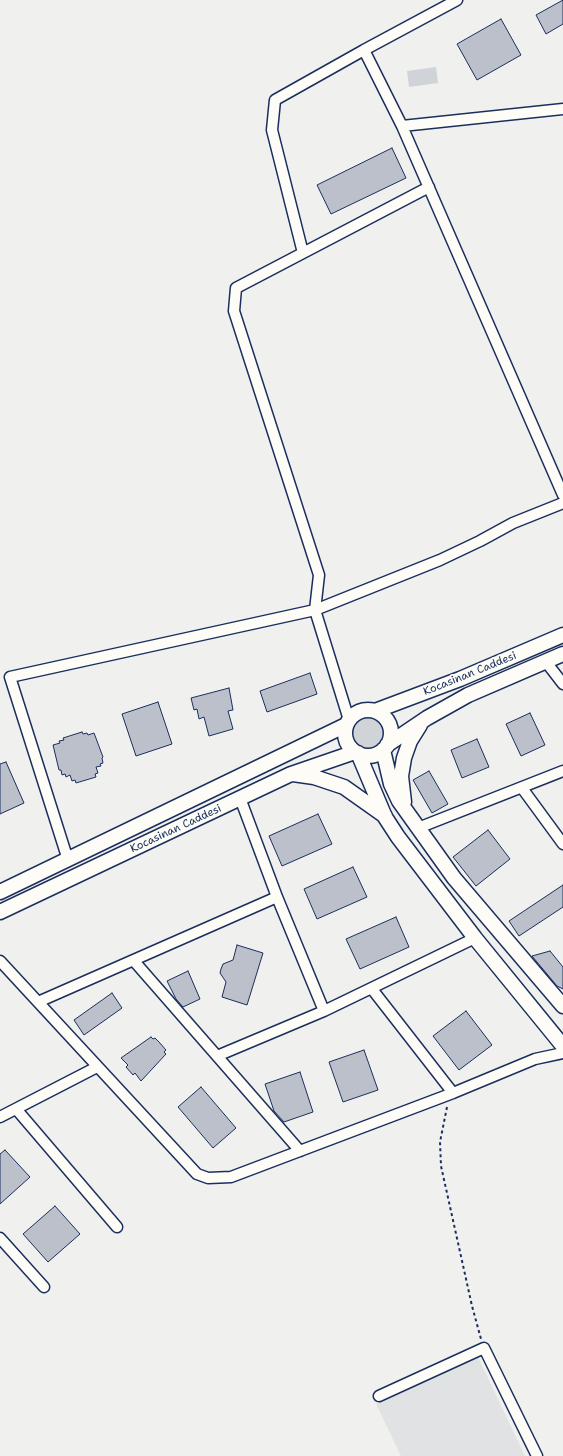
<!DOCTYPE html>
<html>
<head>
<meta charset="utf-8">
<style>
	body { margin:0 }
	canvas { display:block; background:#f0f0ee }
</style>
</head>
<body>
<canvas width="563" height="1456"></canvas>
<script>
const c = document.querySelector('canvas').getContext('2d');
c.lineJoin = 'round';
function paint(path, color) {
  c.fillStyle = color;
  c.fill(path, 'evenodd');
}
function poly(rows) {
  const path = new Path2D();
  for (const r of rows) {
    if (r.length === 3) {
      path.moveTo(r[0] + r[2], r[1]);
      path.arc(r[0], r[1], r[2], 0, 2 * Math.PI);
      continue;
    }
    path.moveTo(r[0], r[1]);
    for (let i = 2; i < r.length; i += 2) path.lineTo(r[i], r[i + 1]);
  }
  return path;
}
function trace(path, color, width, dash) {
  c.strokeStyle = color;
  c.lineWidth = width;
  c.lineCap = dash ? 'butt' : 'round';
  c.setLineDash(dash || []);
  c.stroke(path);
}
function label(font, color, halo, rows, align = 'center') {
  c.font = font + ' "Shantell Sans",sans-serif';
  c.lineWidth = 3.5;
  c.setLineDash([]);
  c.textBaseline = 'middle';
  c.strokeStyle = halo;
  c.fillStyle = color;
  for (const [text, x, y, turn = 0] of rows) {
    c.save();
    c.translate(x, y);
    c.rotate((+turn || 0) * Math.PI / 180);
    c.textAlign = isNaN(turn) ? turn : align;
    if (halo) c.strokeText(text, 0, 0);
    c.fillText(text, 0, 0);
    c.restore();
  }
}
paint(poly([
	[478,1357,525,1456,401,1456,376,1404]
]), '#e0e2e3');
paint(poly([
	[436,67,438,83,409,87,407,71],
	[368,733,17]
]), '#d0d3d8');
const building = poly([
	[563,0,563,24,546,34,536,15,563,0],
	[501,19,521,55,477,80,457,44,501,19],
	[392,148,406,178,331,214,317,185,392,148],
	[310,673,317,694,267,712,260,691,310,673],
	[229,688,233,710,228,711,233,729,209,736,204,717,199,719,197,709,194,710,191,698,229,688],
	[158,702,172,744,136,756,122,714,158,702],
	[530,713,545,745,521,756,506,724,530,713],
	[82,732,83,734,87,733,88,735,94,733,103,757,102,758,103,763,100,764,101,766,96,767,98,773,95,774,96,777,76,783,75,780,72,781,70,775,66,777,65,774,62,775,61,770,59,770,53,745,60,743,59,741,64,740,63,738,82,732],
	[477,739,489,767,462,778,451,750,477,739],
	[6,762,24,803,0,814,0,764,6,762],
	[429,771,448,804,432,813,413,780,429,771],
	[318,814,332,844,282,866,269,836,318,814],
	[488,830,510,859,476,886,453,857,488,830],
	[353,867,367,897,317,919,304,889,353,867],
	[563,885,563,907,519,936,509,921,563,885],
	[396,917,409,947,360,969,346,939,396,917],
	[237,945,263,953,247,1005,222,997,226,982,220,973,221,969,223,964,233,960,237,945],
	[550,951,563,967,563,989,557,986,532,956,550,951],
	[188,971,200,999,183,1007,176,999,167,981,188,971],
	[112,993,122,1008,84,1035,74,1020,112,993],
	[466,1011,492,1045,459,1070,433,1036,466,1011],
	[151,1037,153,1039,155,1038,159,1042,166,1050,164,1052,166,1054,141,1081,135,1073,133,1075,126,1067,128,1065,121,1058,151,1037],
	[364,1050,378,1090,343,1102,329,1062,364,1050],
	[300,1072,313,1112,284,1122,274,1111,265,1084,300,1072],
	[201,1087,236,1128,213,1148,178,1107,201,1087],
	[5,1150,30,1177,0,1204,0,1154,5,1150],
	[55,1206,80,1234,48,1262,23,1234,55,1206]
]);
paint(building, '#bbc0ca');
trace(building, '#1b2f5e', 1);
const minor = poly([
	[457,0,364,50,402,126,563,495],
	[402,126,563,109],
	[303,253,272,130,275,100,364,50],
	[546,662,563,684],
	[349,720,315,610,319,575,234,311,236,288,429,187],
	[522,788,563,844],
	[240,798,277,897,324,1011,475,938],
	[418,828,563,771],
	[68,860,10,677,315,610,440,560,480,541,513,523,563,503],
	[0,961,197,1174,208,1178,231,1177,453,1093,535,1059,563,1053],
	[134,961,300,1151],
	[372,989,453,1093],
	[38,1002,277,897],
	[217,1056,324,1011],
	[17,1110,117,1227],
	[0,1117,97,1067],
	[0,1238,44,1287],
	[379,1396,484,1348,537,1456]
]);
const secondary = poly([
	[368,733,23],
	[375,711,460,679,563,635],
	[387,745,427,718,468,695,563,654],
	[383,750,391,784,399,801,454,878,563,1006],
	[358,753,385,817,398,837,475,938,563,1046],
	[293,774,314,777,344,787,385,816],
	[404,802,401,776,404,758,410,741,420,725],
	[0,892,346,725],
	[0,912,291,774,355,752]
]);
trace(minor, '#1b2f5e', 13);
trace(secondary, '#1b2f5e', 17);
trace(poly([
	[447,1107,440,1142,441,1166,472,1306,481,1339]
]), '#1b2f5e', 2, [3, 3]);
trace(minor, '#fdfcf7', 10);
trace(secondary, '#fdfcf7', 14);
label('11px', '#1b2f5e', '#fdfcf7', [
	["Kocasinan Caddesi",470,674,-22],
	["Kocasinan Caddesi",176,829,-25]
]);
</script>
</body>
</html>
